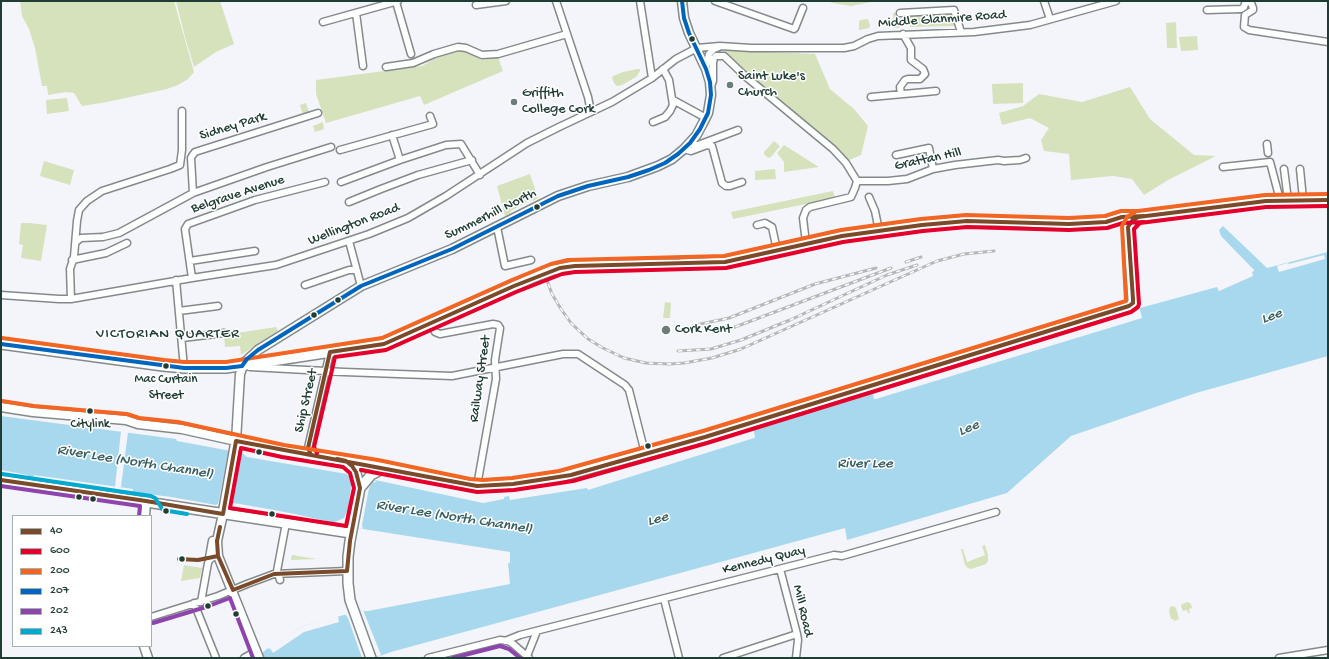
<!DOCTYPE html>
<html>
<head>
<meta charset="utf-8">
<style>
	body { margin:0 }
	#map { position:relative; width:1329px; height:659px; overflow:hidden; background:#f4f5fa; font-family:"Gochi Hand",sans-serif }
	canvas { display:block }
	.frame { position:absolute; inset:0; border:2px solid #1f3d34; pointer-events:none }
	.legend { position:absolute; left:12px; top:515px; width:140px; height:132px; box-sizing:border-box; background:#fff; border:1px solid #a5b1ae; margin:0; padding:5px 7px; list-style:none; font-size:12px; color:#1f3d34 }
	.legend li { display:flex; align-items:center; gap:8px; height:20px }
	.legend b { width:20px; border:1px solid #a5b1ae }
</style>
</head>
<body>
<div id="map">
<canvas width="1329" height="659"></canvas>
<div class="frame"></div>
<ul class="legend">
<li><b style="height:5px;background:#7a4b2a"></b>40</li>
<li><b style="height:5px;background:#e4002b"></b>600</li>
<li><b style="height:5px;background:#f26522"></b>200</li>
<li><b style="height:5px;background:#0065bd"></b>207</li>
<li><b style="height:5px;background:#8e44ad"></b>202</li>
<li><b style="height:5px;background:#00a9ce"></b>243</li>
</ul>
</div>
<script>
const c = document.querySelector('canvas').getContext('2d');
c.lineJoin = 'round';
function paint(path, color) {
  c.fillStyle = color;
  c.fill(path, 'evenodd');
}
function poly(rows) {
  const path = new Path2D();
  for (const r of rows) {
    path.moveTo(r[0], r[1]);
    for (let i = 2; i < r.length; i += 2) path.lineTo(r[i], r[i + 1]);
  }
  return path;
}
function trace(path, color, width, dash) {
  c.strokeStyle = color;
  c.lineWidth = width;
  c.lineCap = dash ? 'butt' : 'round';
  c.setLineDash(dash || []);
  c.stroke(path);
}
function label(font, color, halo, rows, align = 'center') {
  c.font = font + ' "Gochi Hand",sans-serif';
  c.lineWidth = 3;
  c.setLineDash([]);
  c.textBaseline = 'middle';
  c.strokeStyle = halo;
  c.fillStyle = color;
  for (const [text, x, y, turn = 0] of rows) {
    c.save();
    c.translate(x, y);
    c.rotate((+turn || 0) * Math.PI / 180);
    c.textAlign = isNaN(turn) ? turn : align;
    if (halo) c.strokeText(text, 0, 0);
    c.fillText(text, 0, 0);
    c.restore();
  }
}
paint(poly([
	[20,1,174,1,194,72,188,79,178,85,167,89,107,102,82,106,74,93,66,92,48,95,47,86,42,86,35,48,29,29,22,16],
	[176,1,220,1,234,44,216,52,194,67,185,37],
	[829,1,871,1,871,2,851,6,832,3],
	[893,13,897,13,899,28,894,28],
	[954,13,957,26,910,27,909,16,924,15,924,19,932,19,931,14],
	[868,19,870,26,869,28,859,30,859,21,861,20],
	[1176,22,1177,48,1167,48,1166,23],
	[1197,36,1198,50,1181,51,1179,37],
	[458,49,467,52,482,60,498,57,503,71,424,105,420,96,326,123,316,94,316,80,422,66,441,55],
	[725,50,815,54,830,89,854,109,868,126,861,155,847,161,724,54],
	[637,69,640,69,640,71,636,77,622,85,617,86,614,83,612,78,613,76,623,72],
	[1023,83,1023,103,993,104,992,84],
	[1130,87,1150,119,1194,155,1216,156,1168,180,1144,195,1132,179,1113,176,1071,180,1069,154,1044,151,1041,140,1049,128,1030,118,1002,125,999,113,1023,106,1039,94,1082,102],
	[67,98,69,111,47,114,46,100],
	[306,103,309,112,303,115,300,105],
	[323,122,324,129,315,132,313,126],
	[774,141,780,146,770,158,769,157,768,158,764,154,764,152],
	[784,145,819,167,784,172,784,162,777,153],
	[44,161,74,170,70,185,40,176],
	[775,169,776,179,755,180,755,171],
	[530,174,538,198,533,201,531,194,532,200,528,202,524,193,527,202,511,211,510,208,511,213,505,216,497,186],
	[833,191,835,198,733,219,731,212],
	[21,223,29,223,47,225,41,261,21,258,23,245,19,244],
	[665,302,671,303,670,318,663,318],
	[276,327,278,331,241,355,240,346,225,347,224,335],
	[985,545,988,555,988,561,986,564,971,569,968,568,965,565,961,549,963,549,967,562,985,555,982,546],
	[292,555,317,559,291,560],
	[184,565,202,568,200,578,181,581],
	[1188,602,1191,604,1192,608,1189,609,1190,613,1188,613,1187,610,1183,611,1181,606,1182,604],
	[1173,606,1176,608,1179,619,1174,621,1173,619,1171,619,1169,611,1170,607]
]), '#d6e2bc');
paint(poly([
	[1223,226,1267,268,1328,252,1328,356,1196,393,1071,436,1007,493,847,540,845,528,391,652,374,658,256,658,268,648,269,649,302,626,363,610,364,611,368,611,510,584,508,563,510,563,510,552,363,529,290,513,240,504,219,501,218,504,216,505,171,497,133,492,133,489,34,475,33,477,28,476,28,475,1,470,1,416,176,439,177,441,242,453,247,457,347,474,483,503,504,499,504,497,509,496,510,500,587,488,588,490,754,438,755,437,753,427,872,389,874,399,876,399,1142,318,1140,310,1140,308,1217,287,1219,291,1253,276,1252,272,1254,271,1254,270,1221,236,1219,230]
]), '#a8d8ed');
paint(poly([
	[1324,255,1325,259,1279,272,1277,266,1288,263,1289,264],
	[121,431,128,432,121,487,115,487],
	[229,449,242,451,232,505,221,503,220,505,218,504],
	[347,474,377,481,372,483,369,488,362,525,363,529,335,522,344,518,348,509,352,481,351,478],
	[363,610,381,655,374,658,362,658,348,618,346,615,344,614],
	[338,616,339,622,304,632,273,653,270,648,302,626]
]), '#f4f5fa');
const minor = poly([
	[556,1,588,97,591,112],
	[640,1,652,78],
	[715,1,794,29,795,28,803,8],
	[1044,1,1050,19],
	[1245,1,1251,3,1253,8,1253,10,1245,15,1244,27,1249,30,1328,42],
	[396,2,411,54],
	[476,5,506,1],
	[1207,10,1241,9,1244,7,1246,1],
	[356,13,363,66],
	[900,13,954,10,961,32],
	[323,22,398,1],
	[386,67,413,63,434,54,458,47,466,48,482,55,498,54,567,34],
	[706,68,709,54,714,49,719,47],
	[711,86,713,81,713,63,714,58,716,56,724,56,745,76,833,149,846,163,857,181],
	[901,94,900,87,905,80,908,79,920,79,925,74,923,69,911,60,911,48,903,34],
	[871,97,936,91],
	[673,100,706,118],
	[653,122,665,117,670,111,673,105,669,80,663,69],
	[392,135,400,160],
	[690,143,694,145,698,145,738,130],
	[1267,144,1268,153],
	[684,149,691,151,707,145,712,146,722,183,726,186,730,186,742,182],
	[340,150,433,124,430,116],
	[896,155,929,148,933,169],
	[1223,167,1270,162,1280,200],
	[1284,169,1288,200],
	[1300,169,1303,199],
	[857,181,888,181,907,179,933,169,955,165,998,160,1004,161,1020,160,1026,158],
	[341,182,400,160,446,145,461,144,480,175],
	[193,193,191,158,192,156,195,152,318,113],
	[869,197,875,211,879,231],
	[349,202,381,189,418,175,472,160],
	[757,225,765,223,772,227,777,250],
	[497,227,505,266,531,260],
	[349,241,361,286],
	[76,242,81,238,103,237,119,233,193,193,267,167,331,147],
	[806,243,803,218,806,210,810,207,851,197,855,188,857,181],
	[72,260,106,253,127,243],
	[190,261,255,251],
	[192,278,185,229,188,224,255,200,325,182],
	[176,280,184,368],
	[305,285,349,270,356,270],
	[1,295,59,299,71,299,192,278,276,265,369,234,408,218,446,196,527,143,559,127,612,102,652,78,676,59,697,48,720,46,751,48,844,48,854,46,868,39,878,36,974,32,1030,25,1116,1],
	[71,299,70,269,74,257,77,221,79,210,87,201,102,191,170,169,180,165,182,150,182,111],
	[179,311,218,306],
	[431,324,435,332,440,334,493,324,498,325,500,328,495,360,496,379,477,486],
	[182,338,224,333],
	[250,367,344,372,452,376,563,354,578,354,625,385,629,390,645,453],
	[311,455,308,448,330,352],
	[780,569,797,634,798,640,796,658],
	[280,580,277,571,286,523],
	[664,599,679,658],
	[201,602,208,563,210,558,214,557],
	[194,603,216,658],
	[151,617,218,596,247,584,274,574,347,571],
	[505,641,520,635,834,555,842,556,996,512],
	[527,656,537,631],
	[244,658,256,651],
	[428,658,500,640,508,641,513,644,529,658],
	[723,658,797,634],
	[1279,658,1328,650]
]);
const major = poly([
	[1,407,33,412,126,420,138,424,182,429,236,441,240,374,244,363,258,350,361,286,452,249,558,196,588,186,628,177,658,166,672,159,684,149,696,136,703,123,708,113,711,95,710,82,706,69,689,33,684,18,682,1],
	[223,514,217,541,218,556,259,658],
	[145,516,146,501],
	[210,558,213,541],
	[144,646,148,658]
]);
const highway = poly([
	[553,270,575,266,680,264,725,262,842,236,922,225,967,221,999,221,1069,224,1087,223,1106,222,1122,217,1138,217,1266,201,1328,200],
	[1,344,163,366,184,368,226,368,384,344,537,276],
	[346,461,355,470,360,488],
	[1,480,351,533],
	[223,514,236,441,283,451,377,466,469,485,483,486,513,484,560,477,705,437,1129,306,1133,303,1133,299,1128,227,1132,221,1138,217],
	[371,658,350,600,348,583,348,557,350,541,360,488,371,475,384,468]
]);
trace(minor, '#848a8b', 9);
trace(major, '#848a8b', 11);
trace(highway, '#848a8b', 12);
trace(minor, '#fdfefe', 6);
trace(major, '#fdfefe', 8);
trace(highway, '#fdfefe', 9);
const rail = poly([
	[906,262,921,257],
	[542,267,552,294,561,309,571,323,588,339,603,348,624,358,646,363,670,364,684,363,712,358,741,349,937,261,964,254,994,251],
	[696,325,729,318,815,284,876,268],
	[727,330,891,268],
	[678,351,711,349,741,340,790,320,887,275,917,265]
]);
trace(rail, '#b4b8b8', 3);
trace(rail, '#fff', 1.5, [4.5]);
const highwayBridge = poly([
	[537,276,553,270]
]);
trace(highwayBridge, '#848a8b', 12, []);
trace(highwayBridge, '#fdfefe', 9);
trace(poly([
	[311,455,308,448,330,352,384,344,514,286,560,268,575,266,725,262,842,236,922,225,967,221,1069,224,1106,222,1122,217,1144,216],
	[1,480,146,501,223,514,236,441,477,486,513,484,571,475,705,437,1129,306,1133,303,1133,299,1128,227,1132,221,1138,217,1266,201,1328,200],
	[220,527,217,541,218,556,233,590,274,574,347,571,350,541,360,488,356,472,352,466,346,461,337,459],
	[179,559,198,560,218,556]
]), '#7a4b2a', 4);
trace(poly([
	[241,448,282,457,343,467,350,473,354,488,346,526,230,508,241,448],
	[317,453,314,447,335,357,386,350,516,292,562,274,575,272,726,268,843,242,923,231,967,227,1069,230,1107,228,1123,223,1144,222],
	[361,470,477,492,514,490,573,481,707,443,1131,312,1138,307,1139,304,1134,229,1140,223,1266,207,1328,206]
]), '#e4002b', 4);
trace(poly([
	[2,338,164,360,184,362,226,362,382,338,512,280,551,264,568,260,724,256,841,230,921,219,966,215,1069,218,1105,216,1121,211,1138,211,1265,195,1328,194],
	[2,401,34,406,127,414,139,418,178,422,284,445,378,460,470,479,483,480,512,478,559,471,703,431,1126,301,1122,226,1127,217,1135,212]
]), '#f26522', 4);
trace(poly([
	[1,344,184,368,226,368,242,366],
	[242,366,247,359,258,350,361,286,452,249,558,196,588,186,628,177,649,170,665,163,678,154,690,143,700,129,708,113,711,95,710,82,706,69,689,33,684,18,682,1]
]), '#0065bd', 4);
trace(poly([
	[1,486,140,506,139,516],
	[153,623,206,607,230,598,253,658],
	[453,658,500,646,509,649,520,658]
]), '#8e44ad', 4);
trace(poly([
	[2,474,151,496,155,498,163,510,187,514]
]), '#00a9ce', 4);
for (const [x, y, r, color] of [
	[692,39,3.5,"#1f3d34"],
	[730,85,4,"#6a7d79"],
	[514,102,4,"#6a7d79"],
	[537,207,3.5,"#1f3d34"],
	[338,300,3.5,"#1f3d34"],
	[314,315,3.5,"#1f3d34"],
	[666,330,5,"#6a7d79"],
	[166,366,3.5,"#1f3d34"],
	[90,411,3.5,"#1f3d34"],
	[648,446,3.5,"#1f3d34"],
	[259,452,3.5,"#1f3d34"],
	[79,497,3.5,"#1f3d34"],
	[93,499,3.5,"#1f3d34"],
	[166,511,3.5,"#1f3d34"],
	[272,514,3.5,"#1f3d34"],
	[182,559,3.5,"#1f3d34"],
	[208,606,3.5,"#1f3d34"],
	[236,614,3.5,"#1f3d34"]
]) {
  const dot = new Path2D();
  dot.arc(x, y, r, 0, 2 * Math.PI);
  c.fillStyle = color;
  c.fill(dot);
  trace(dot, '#fff', 1.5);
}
label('13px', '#1f3d34', '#fff', [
	["Mac Curtain",166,380],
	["Street",166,396],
	["Citylink",90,425]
]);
label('14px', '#1f3d34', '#fff', [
	["Middle Glanmire Road",942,20,-4],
	["Sidney Park",233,127,-17],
	["Grattan Hill",928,160,-12],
	["Belgrave Avenue",238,195,-18],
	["Summerhill North",491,215,-26],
	["Wellington Road",354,225,-21],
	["Railway Street",481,379,-82],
	["Ship Street",307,401,-77],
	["Kennedy Quay",764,561,-14],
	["Mill Road",802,611,77]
]);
label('14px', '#1f3d34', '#fff', [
	["Saint Luke's",738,77],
	["Church",738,93],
	["Griffith",522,94],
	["College Cork",522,110],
	["Cork Kent",675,330]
], 'left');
label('italic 15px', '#396061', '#fff', [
	["Lee",1272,317,-20],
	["Lee",969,429,-23],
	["River Lee (North Channel)",135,463,9],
	["River Lee",865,465],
	["River Lee (North Channel)",454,518,9],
	["Lee",658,520,-15]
]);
c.letterSpacing = '1px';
label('15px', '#1f3d34', '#fff', [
	["VICTORIAN QUARTER",168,335]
]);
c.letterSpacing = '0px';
</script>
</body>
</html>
